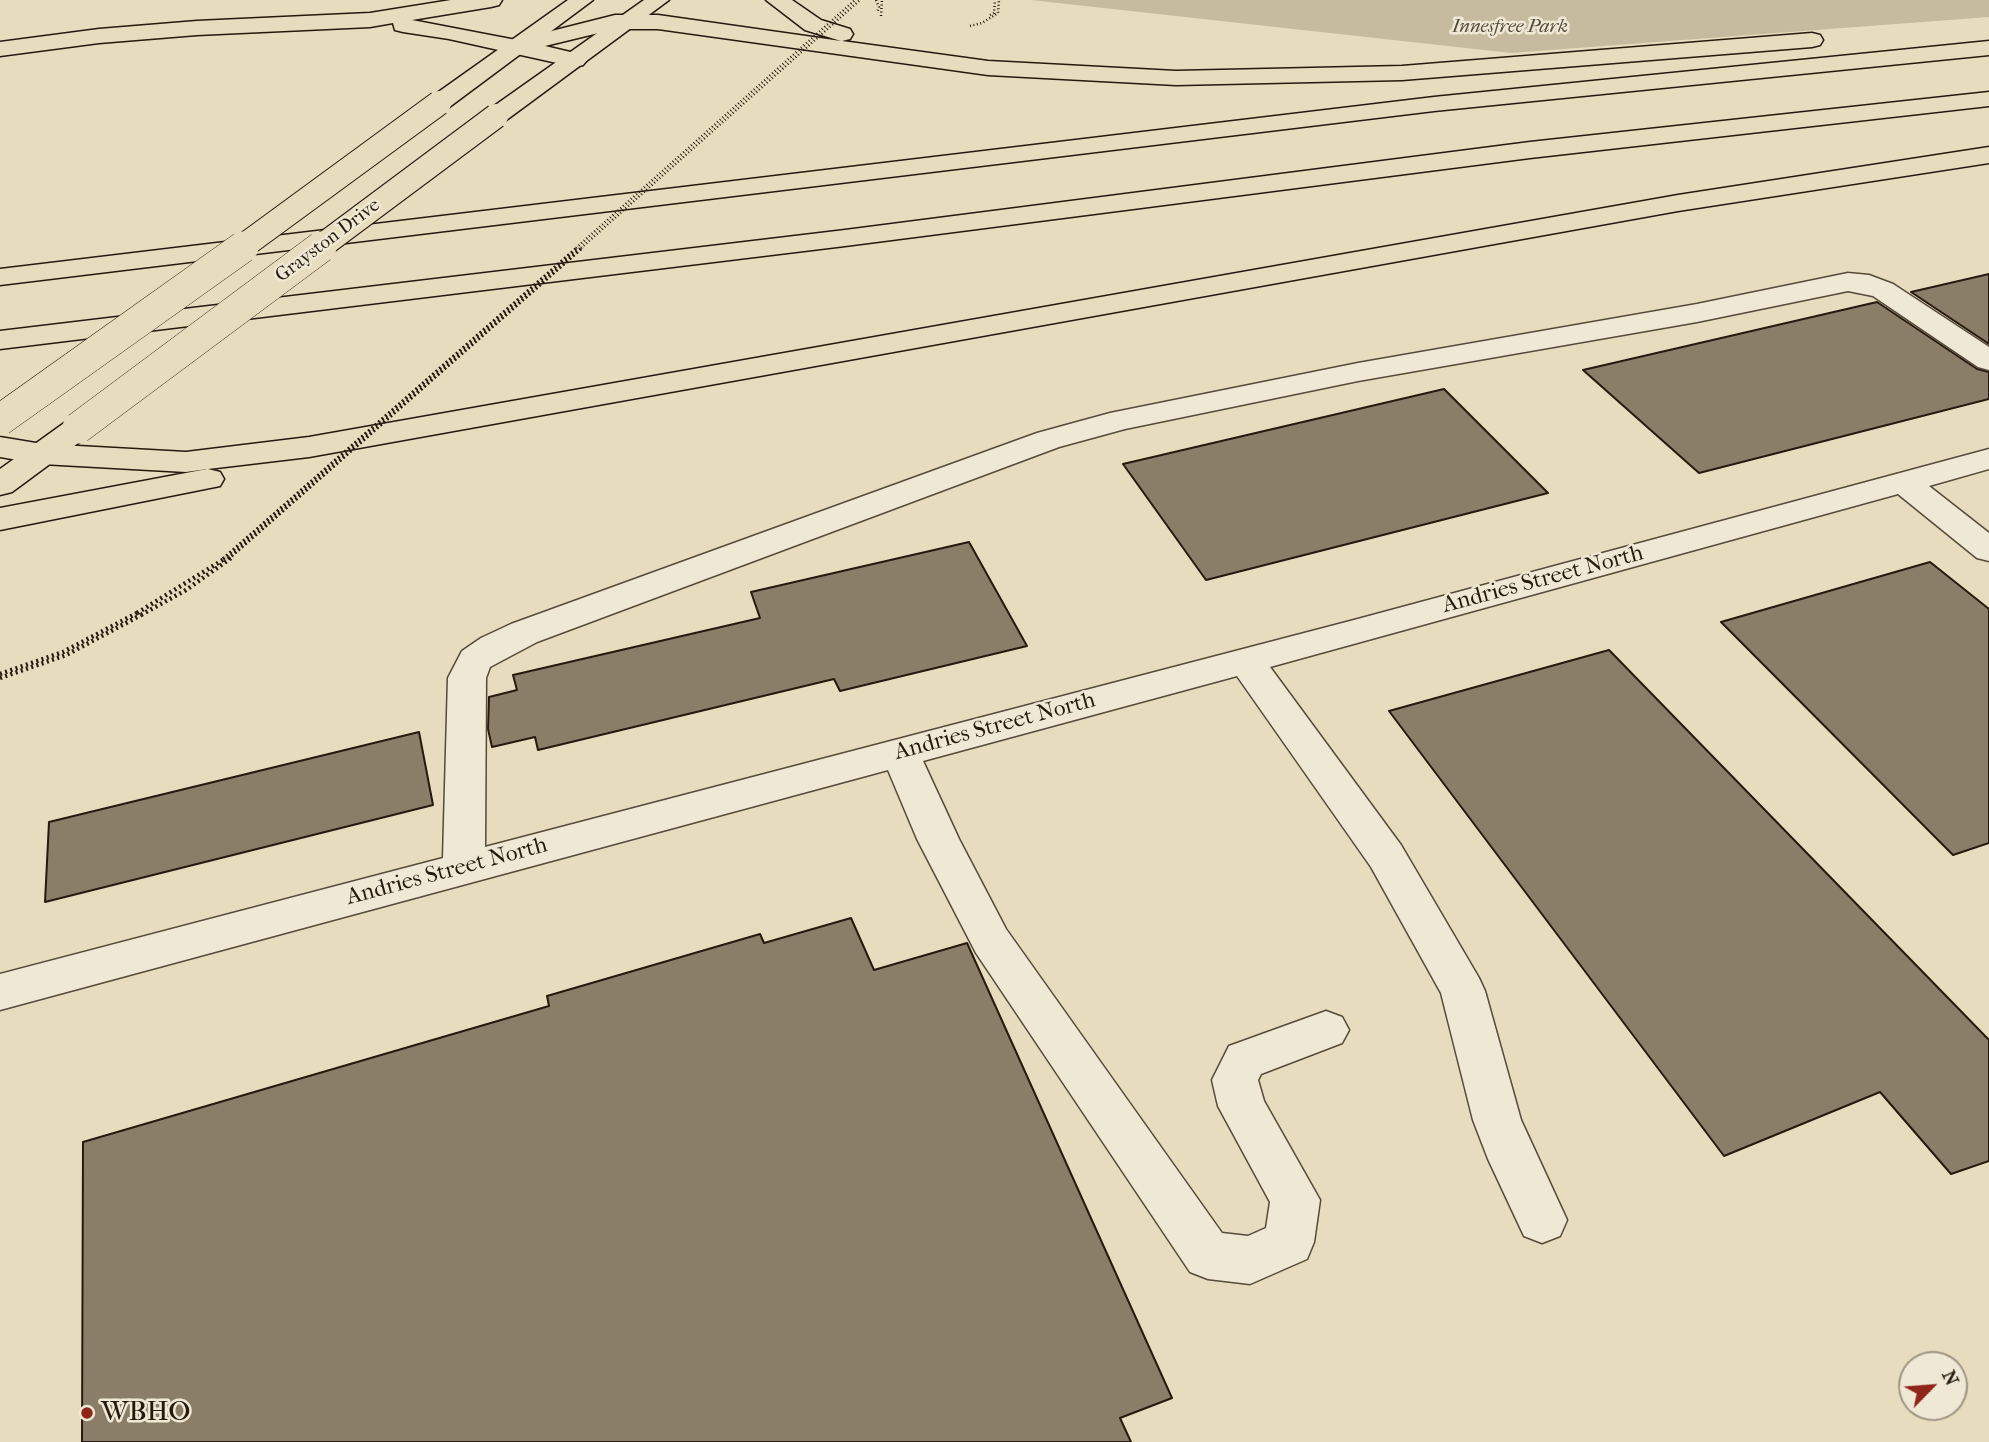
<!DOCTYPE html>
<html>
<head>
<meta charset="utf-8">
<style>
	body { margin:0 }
	#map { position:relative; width:1989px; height:1442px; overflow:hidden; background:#e7dcbd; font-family:"IM FELL French Canon",serif }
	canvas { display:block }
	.north { position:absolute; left:1898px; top:1351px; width:70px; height:70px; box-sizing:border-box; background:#efe8d4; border:2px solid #9f9585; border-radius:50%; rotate:65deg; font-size:19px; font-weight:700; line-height:28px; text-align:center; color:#26190e }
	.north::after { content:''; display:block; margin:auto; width:24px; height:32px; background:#8f2418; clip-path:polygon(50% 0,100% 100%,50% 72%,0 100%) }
</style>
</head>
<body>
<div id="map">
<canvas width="1989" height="1442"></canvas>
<div class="north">N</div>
</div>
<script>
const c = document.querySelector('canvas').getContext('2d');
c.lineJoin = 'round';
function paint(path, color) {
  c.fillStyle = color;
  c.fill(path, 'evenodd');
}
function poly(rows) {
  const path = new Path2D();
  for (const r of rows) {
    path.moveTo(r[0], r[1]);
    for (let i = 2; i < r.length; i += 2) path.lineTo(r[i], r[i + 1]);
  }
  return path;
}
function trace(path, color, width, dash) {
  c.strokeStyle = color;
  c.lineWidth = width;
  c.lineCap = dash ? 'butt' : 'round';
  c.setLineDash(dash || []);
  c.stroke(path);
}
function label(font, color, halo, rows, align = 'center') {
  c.font = font + ' "IM FELL French Canon",serif';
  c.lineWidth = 5;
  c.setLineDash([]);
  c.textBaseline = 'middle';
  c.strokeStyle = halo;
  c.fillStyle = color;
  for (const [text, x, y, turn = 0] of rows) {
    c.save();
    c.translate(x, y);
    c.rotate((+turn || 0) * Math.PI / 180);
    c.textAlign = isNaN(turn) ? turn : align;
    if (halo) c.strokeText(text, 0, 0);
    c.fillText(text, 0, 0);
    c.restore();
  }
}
paint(poly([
	[1031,0,1989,0,1989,17,1511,53]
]), '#c6bb9f');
const building = poly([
	[1989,274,1989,344,1911,292,1989,274],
	[1877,302,1977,369,1989,372,1989,399,1699,473,1583,370,1877,302],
	[1444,389,1548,493,1206,580,1123,464,1444,389],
	[969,542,1027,646,840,691,834,679,538,750,535,737,492,747,488,729,489,697,517,690,513,675,760,618,751,592,969,542],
	[1930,562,1989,609,1989,843,1953,855,1721,622,1930,562],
	[1609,650,1989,1040,1989,1161,1951,1174,1880,1092,1724,1156,1389,711,1609,650],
	[419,732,433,805,45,902,49,822,419,732],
	[851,918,874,970,967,943,1172,1398,1120,1418,1131,1442,82,1442,83,1142,549,1006,547,996,760,934,764,943,851,918]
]);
paint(building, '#8a7e69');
trace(building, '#26190e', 2);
const minor = poly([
	[1848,273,1869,275,1893,284,1989,347,1989,370,1978,367,1873,296,1848,291,1697,322,1358,381,1125,429,1059,447,537,642,490,667,486,678,485,847,1354,620,1989,449,1989,469,1929,486,1989,533,1989,561,1977,558,1898,494,1270,667,1401,845,1479,978,1485,991,1521,1120,1567,1220,1560,1236,1542,1243,1524,1236,1488,1159,1473,1120,1441,993,1371,867,1237,676,923,761,959,839,1006,929,1222,1233,1248,1236,1266,1228,1270,1202,1218,1106,1212,1080,1229,1046,1326,1011,1342,1017,1349,1030,1342,1043,1261,1074,1258,1080,1264,1101,1320,1200,1314,1242,1307,1259,1250,1284,1208,1279,1190,1272,976,953,917,839,888,770,0,1010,0,974,443,858,448,678,462,651,481,638,511,624,1037,433,1110,413,1358,363,1697,304,1848,273]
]);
const major = poly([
	[568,0,593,0,448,108,439,110,430,108,427,103,430,98,568,0],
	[644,0,669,0,505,121,496,123,487,121,484,116,487,111,644,0],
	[78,418,89,421,94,428,89,435,12,492,0,495,0,469,67,421,78,418]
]);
const highway = poly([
	[451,0,502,0,499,5,491,7,412,20,516,40,615,15,658,15,841,41,805,30,766,0,792,0,821,20,850,29,853,34,850,39,842,41,988,61,1176,71,1402,66,1812,33,1820,35,1823,40,1820,45,1812,47,1402,80,1176,85,988,75,658,29,615,29,545,46,583,55,587,60,583,65,575,67,449,39,403,32,395,30,393,23,370,27,197,35,99,43,0,56,0,42,99,29,197,21,370,13,451,0],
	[1989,41,1989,55,1434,111,0,285,0,269,1434,97,1989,41],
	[1989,92,1989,106,1530,158,845,246,0,349,0,331,845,230,1530,142,1989,92],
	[1989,147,1989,163,1678,211,309,457,208,469,220,472,224,479,220,486,0,530,0,508,207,469,186,472,42,464,0,457,0,437,42,444,186,452,309,437,1678,195,1989,147]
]);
trace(minor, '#564a3a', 3);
trace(major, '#26190e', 3);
trace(highway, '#26190e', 3);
trace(poly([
	[876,0,879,7,877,13],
	[990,15,994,13,995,0],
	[881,16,882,0],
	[970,26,982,23,998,13,999,0]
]), '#26190e', 2.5, [1, 2.5]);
trace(poly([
	[0,674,63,652,137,613],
	[0,678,66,655,141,615]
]), '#26190e', 4.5, [2, 3.5]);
paint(minor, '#efe8d4');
paint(major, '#e7dcbd');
paint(highway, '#e7dcbd');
const majorBridgeFar1 = poly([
	[241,248,439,103],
	[319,248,496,116]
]);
const majorBridge = poly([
	[0,420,243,247],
	[78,428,321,247]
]);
trace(majorBridgeFar1, '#26190e', 26, []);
trace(majorBridge, '#26190e', 32, []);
trace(poly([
	[576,248,855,0],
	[581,248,860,0]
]), '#26190e', 2.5, [1, 2.5]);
trace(poly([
	[223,559,578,247],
	[228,559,583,247]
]), '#26190e', 3.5, [2, 2.5]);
trace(poly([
	[137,613,226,558],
	[141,615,186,590,231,558]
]), '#26190e', 4.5, [2, 3.5]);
trace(majorBridgeFar1, '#e7dcbd', 24);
trace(majorBridge, '#e7dcbd', 31);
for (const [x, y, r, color] of [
	[87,1413,7,"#8f2418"]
]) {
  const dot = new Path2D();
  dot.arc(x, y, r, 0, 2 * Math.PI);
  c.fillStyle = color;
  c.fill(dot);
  trace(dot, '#efe8d4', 2.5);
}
label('italic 19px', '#564a3a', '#efe8d4', [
	["Innesfree Park",1510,27]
]);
label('19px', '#26190e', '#efe8d4', [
	["Grayston Drive",328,241,-37]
]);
label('23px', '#26190e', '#efe8d4', [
	["Andries Street North",1543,580,-15],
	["Andries Street North",995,727,-15],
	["Andries Street North",447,872,-15]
]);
label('28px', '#26190e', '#efe8d4', [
	["WBHO",101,1413]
], 'left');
</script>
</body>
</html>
